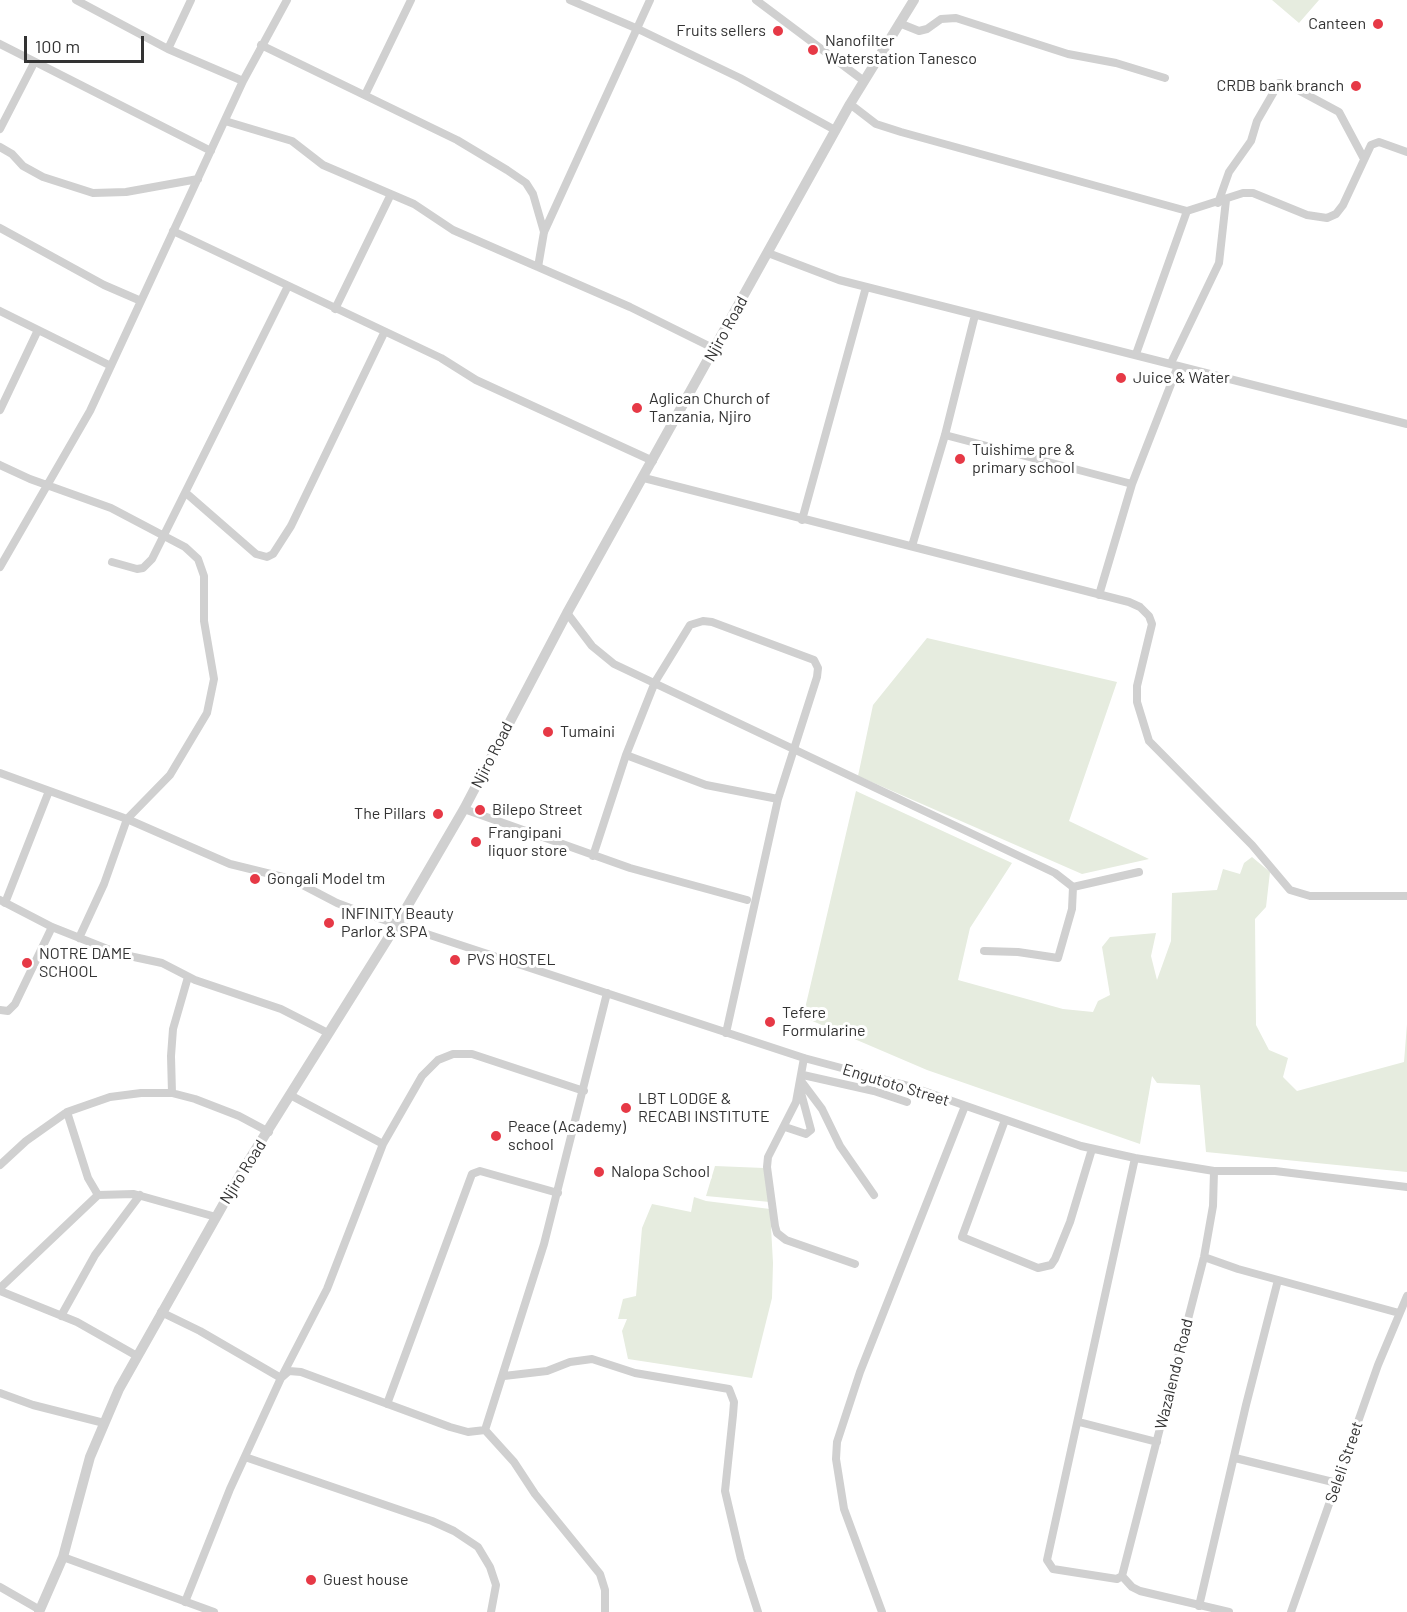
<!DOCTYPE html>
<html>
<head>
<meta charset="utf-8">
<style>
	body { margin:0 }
	#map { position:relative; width:1407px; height:1612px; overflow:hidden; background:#fff; font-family:Barlow,sans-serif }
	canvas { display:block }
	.scale { position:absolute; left:24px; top:36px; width:120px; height:27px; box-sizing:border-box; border:3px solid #333; border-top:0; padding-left:8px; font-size:18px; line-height:21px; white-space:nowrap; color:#333; -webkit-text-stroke:4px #fff; paint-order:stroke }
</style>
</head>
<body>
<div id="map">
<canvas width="1407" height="1612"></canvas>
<div class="scale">100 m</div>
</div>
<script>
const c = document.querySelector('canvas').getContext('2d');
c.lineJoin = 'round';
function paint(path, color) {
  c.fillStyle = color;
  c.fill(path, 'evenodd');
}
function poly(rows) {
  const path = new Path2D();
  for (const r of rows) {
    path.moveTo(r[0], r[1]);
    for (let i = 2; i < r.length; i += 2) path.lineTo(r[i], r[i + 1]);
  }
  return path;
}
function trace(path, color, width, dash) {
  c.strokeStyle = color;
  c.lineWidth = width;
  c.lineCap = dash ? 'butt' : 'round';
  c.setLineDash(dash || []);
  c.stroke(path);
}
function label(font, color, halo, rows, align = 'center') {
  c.font = font + ' Barlow,sans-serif';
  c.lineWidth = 6;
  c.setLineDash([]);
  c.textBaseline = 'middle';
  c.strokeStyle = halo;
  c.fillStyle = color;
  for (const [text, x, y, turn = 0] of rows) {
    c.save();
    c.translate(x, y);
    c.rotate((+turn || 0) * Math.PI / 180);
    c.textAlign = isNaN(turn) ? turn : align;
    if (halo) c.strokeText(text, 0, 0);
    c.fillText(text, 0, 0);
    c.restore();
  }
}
paint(poly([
	[1272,0,1319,0,1299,23],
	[927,638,1117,682,1069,821,1149,859,1082,874,858,776,873,705],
	[856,791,1012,863,970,928,958,980,1063,1009,1093,1012,1098,1001,1110,995,1102,947,1110,937,1156,933,1151,956,1157,980,1171,941,1172,893,1217,890,1223,869,1240,874,1244,863,1252,857,1270,872,1266,907,1255,919,1256,1025,1269,1050,1288,1058,1283,1077,1297,1091,1404,1062,1407,1024,1407,1172,1206,1152,1200,1085,1157,1083,1152,1076,1140,1144,927,1070,803,1017],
	[715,1166,764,1168,770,1202,706,1196],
	[694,1197,706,1201,770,1209,773,1263,772,1298,752,1378,628,1359,622,1331,627,1319,618,1319,623,1299,636,1296,642,1228,652,1204,691,1212]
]), '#e6ecdf');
trace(poly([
	[76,0,168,49,243,81],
	[570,0,638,29,740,78,835,130],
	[756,0,864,81],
	[899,23,919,31,927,29,941,19,956,18,1068,54,1116,63,1165,78],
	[0,44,211,151],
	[261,45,457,140,507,170,526,183,533,194,544,232],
	[168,49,191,0],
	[365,95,411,0],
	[850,104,876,124,901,132,1187,211,1243,193,1253,193,1307,215,1327,218,1336,214,1343,205,1371,145,1379,142,1407,152],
	[225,121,292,141,323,165,414,204,453,230,630,307,715,349],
	[0,129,34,63],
	[0,147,12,154,23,166,43,177,93,193,126,192,198,179],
	[1218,203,1229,172,1251,141,1257,121,1279,83,1285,83,1339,112,1363,157],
	[0,228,104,285,141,301],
	[173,231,441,358,476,380,653,461],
	[768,253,839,280,1407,424],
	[538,267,544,232,650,0],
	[335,309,391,194],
	[0,311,111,366],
	[1136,354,1187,211],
	[1171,363,1219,263,1226,200],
	[0,410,38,330],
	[945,435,1132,484],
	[0,465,30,479,111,508,185,547,198,559,204,576,204,621,214,679,207,713,170,775,127,819,104,884,79,938],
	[644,478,1129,602,1140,607,1149,616,1152,624,1137,686,1137,702,1149,741,1252,845,1290,890,1310,896,1407,896],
	[186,493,256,554,267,557,273,554,291,526,384,333],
	[802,520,866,287],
	[912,546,945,435,975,315],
	[112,562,137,569,143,568,152,559,288,286],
	[0,567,90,411,243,81,287,0],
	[1099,595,1132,484,1178,366],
	[567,613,592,646,614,664,1055,873,1073,887,1072,909,1058,958,1018,952,984,951],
	[626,755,706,785,778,799],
	[0,773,127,819,230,864,291,879,337,903,369,915,804,1058,909,1086,1081,1146,1135,1158,1214,1171,1275,1171,1407,1187],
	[464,809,630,868,747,900],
	[593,856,626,755,655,682,690,625,703,621,712,622,814,660,818,668,817,677,778,799,726,1033],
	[1073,887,1139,872],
	[0,900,52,927,120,954,162,963,195,980,281,1009,328,1033],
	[5,903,49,791],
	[0,1010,8,1011,15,1004,52,927],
	[804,1058,796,1102,768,1157,767,1167,775,1226,777,1233,786,1240,855,1264],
	[803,1075,874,1091,907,1102],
	[801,1081,822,1109,840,1146,874,1195],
	[172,1093,171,1056,173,1029,188,977],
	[290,1095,383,1144],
	[67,1112,88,1178,98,1195,134,1194,216,1217],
	[1005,1120,962,1237,1038,1268,1051,1265,1055,1259,1070,1222,1092,1149],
	[785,1127,806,1134,811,1130,800,1089],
	[0,1165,26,1141,67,1112,110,1097,141,1093,172,1093,195,1099,239,1116,269,1132],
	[1204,1257,1238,1269,1399,1313],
	[0,1288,98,1195],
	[0,1291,77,1322,137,1356],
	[161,1312,200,1331,281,1378,289,1371,301,1372,450,1427,468,1432,485,1430],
	[61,1316,95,1255,140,1195],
	[504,1376,547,1371,570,1362,592,1359,635,1373,729,1389,734,1402,733,1415,725,1491,741,1559,758,1612],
	[0,1393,33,1405,104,1423],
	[387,1404,472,1174,480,1171,558,1193],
	[1079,1422,1157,1442],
	[245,1457,432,1521,454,1531,478,1547,490,1567,496,1585,491,1612],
	[1235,1458,1337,1483],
	[63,1557,214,1612],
	[1122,1576,1117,1579,1053,1569,1047,1560,1135,1158],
	[1122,1576,1204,1257,1213,1206,1214,1171],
	[1122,1576,1132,1587,1140,1591,1229,1612],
	[0,1587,40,1610],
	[185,1602,230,1489,281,1378,327,1289,383,1144,422,1076,438,1060,453,1054,472,1054,584,1091],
	[1199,1606,1246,1405,1278,1280],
	[605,1612,605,1590,600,1574,535,1494,514,1462,485,1430,544,1244,607,993],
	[882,1612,844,1509,836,1459,837,1442,860,1372,965,1106],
	[1291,1612,1378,1365,1407,1296]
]), '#d0d0d0', 8);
trace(poly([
	[39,1612,63,1557,90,1457,119,1389,241,1173,397,924,464,809,567,613,850,104,914,0]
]), '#d0d0d0', 10);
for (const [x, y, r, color] of [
	[1378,24,6,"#e63946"],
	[778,31,6,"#e63946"],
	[813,50,6,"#e63946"],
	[1356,86,6,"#e63946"],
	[1121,378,6,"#e63946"],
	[637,408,6,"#e63946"],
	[960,459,6,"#e63946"],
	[548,732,6,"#e63946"],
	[480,810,6,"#e63946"],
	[438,814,6,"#e63946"],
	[476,842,6,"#e63946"],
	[255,879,6,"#e63946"],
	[329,923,6,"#e63946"],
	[455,960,6,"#e63946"],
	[27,963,6,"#e63946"],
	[770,1022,6,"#e63946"],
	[626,1108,6,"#e63946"],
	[496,1136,6,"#e63946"],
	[599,1172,6,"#e63946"],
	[311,1580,6,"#e63946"]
]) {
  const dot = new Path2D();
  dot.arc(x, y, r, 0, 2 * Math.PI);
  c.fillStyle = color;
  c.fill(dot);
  trace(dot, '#fff', 2);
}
label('16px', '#333', '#fff', [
	["Canteen",1366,24,"right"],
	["Fruits sellers",766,31,"right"],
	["Nanofilter",825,41],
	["Waterstation Tanesco",825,59],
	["CRDB bank branch",1344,86,"right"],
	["Juice & Water",1133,378],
	["Aglican Church of",649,399],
	["Tanzania, Njiro",649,417],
	["Tuishime pre &",972,450],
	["primary school",972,468],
	["Tumaini",560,732],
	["Bilepo Street",492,810],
	["The Pillars",426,814,"right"],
	["Frangipani",488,833],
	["liquor store",488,851],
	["Gongali Model tm",267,879],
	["INFINITY Beauty",341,914],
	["Parlor & SPA",341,932],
	["NOTRE DAME",39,954],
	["SCHOOL",39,972],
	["PVS HOSTEL",467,960],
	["Tefere",782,1013],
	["Formularine",782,1031],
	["LBT LODGE &",638,1099],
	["RECABI INSTITUTE",638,1117],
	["Peace (Academy)",508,1127],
	["school",508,1145],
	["Nalopa School",611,1172],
	["Guest house",323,1580]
], 'left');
label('16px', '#333', '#fff', [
	["Njiro Road",726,329,-61],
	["Njiro Road",492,755,-63],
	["Engutoto Street",896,1085,17],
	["Njiro Road",243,1172,-58],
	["Wazalendo Road",1174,1374,-76],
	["Seleli Street",1344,1462,-71]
]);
</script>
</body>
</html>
